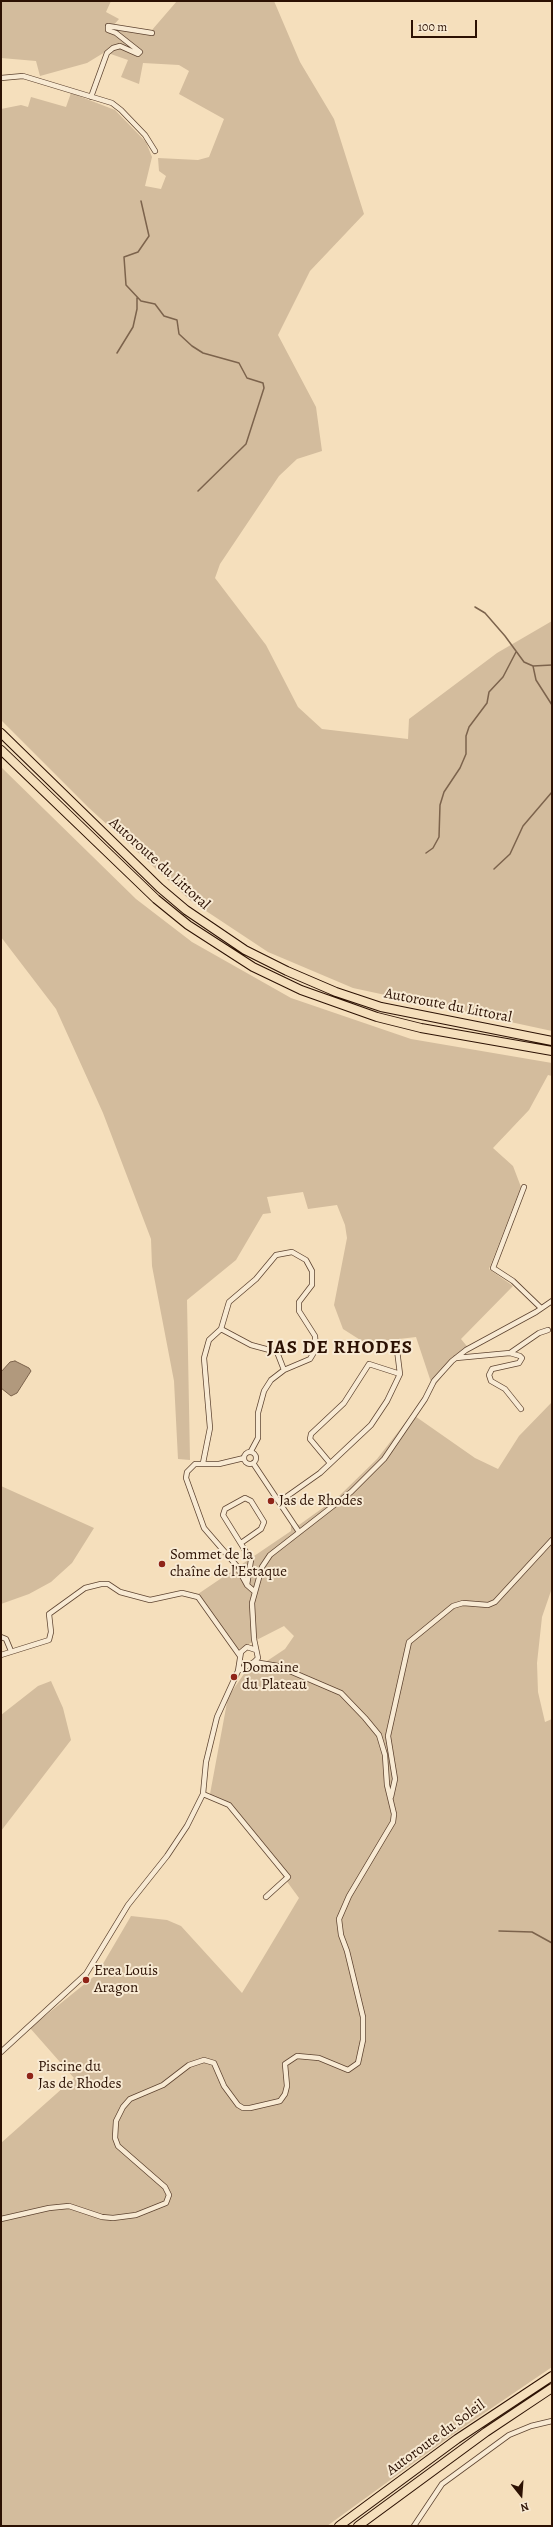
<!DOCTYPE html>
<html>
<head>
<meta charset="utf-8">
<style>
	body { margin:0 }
	#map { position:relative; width:553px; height:2527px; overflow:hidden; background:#f5dfbc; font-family:Alegreya,serif }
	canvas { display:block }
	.frame { position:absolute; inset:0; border:2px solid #2c1103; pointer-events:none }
	.north { position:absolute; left:501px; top:2475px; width:40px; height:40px; -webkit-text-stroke:3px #f8ead3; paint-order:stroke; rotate:163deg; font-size:11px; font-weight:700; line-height:16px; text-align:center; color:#2c1103 }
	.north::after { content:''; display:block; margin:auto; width:14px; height:18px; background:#2c1103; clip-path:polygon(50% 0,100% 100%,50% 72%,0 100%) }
	.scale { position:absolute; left:411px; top:20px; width:66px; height:18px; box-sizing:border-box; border:2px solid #2c1103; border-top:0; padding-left:5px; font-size:12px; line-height:14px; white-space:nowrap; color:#2c1103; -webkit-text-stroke:3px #f8ead3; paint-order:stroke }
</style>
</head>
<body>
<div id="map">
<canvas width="553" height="2527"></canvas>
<div class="frame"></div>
<div class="north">N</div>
<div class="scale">100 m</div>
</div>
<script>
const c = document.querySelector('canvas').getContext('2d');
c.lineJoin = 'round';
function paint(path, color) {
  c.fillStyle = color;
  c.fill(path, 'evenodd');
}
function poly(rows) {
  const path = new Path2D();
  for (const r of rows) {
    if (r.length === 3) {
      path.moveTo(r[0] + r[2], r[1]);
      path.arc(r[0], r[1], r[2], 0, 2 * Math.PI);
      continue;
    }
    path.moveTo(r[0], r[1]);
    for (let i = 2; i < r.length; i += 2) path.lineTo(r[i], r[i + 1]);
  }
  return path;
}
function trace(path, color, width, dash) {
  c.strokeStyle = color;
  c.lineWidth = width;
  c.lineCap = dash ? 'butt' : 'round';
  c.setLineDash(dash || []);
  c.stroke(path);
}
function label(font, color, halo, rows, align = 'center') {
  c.font = font + ' Alegreya,serif';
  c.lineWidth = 4;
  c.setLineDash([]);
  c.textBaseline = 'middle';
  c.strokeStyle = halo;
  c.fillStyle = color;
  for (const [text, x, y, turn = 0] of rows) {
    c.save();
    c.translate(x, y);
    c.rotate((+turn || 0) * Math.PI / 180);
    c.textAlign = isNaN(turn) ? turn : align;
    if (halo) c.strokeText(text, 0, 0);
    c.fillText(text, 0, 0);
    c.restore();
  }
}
paint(poly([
	[1,1,111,1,106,12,119,19,112,27,146,33,152,30,177,1,274,1,300,62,334,119,364,214,310,271,278,335,316,407,322,451,297,459,279,476,220,564,215,578,266,645,298,707,322,729,408,739,409,719,497,653,552,621,552,1031,353,988,268,952,191,901,89,808,1,720,1,109,21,105,28,107,31,97,66,107,71,93,115,110,146,142,152,157,145,186,161,189,166,176,159,171,158,158,198,160,209,157,224,119,179,94,189,71,179,65,143,63,139,84,121,77,128,60,105,52,87,63,40,76,36,61,1,58],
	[1,767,136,899,192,942,291,998,411,1039,552,1063,552,1076,548,1075,529,1110,493,1148,513,1166,521,1187,489,1269,513,1286,461,1339,470,1350,454,1361,433,1388,416,1337,365,1343,343,1329,334,1305,347,1238,345,1225,337,1205,308,1209,303,1192,267,1197,271,1213,263,1214,236,1260,187,1300,190,1460,178,1459,174,1381,152,1266,151,1239,103,1113,56,1009,1,937],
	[552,1402,552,1588,542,1617,537,1663,538,1692,545,1722,552,1719,552,2367,455,2433,327,2526,1,2526,1,2143,74,2078,30,2028,97,1974,131,1916,167,1920,181,1926,242,1993,299,1898,272,1861,224,1803,210,1794,228,1697,246,1671,258,1667,285,1649,294,1636,284,1626,237,1650,198,1594,291,1531,291,1526,295,1523,299,1525,338,1497,377,1459,412,1414,475,1458,498,1469,519,1436],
	[1,1486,94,1528,72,1563,51,1582,29,1594,1,1604],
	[51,1681,63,1708,71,1740,1,1831,1,1715,38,1686]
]), '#d3bc9d');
const water = poly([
	[15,1361,29,1368,31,1371,17,1393,11,1396,1,1388,1,1372,10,1362,15,1361]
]);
paint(water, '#b1997d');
trace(water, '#7c634c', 1);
trace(poly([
	[141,201,149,236,138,252,124,257,126,285,141,301,155,304,164,316,177,320,179,334,192,346,203,353,239,363,247,378,263,383,264,388,246,444,198,491],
	[117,353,133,327,137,309,137,298],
	[475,607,485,613,505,636,524,662,533,666,536,680,552,705],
	[533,666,552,665],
	[426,853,433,848,439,837,440,805,444,792,460,768,466,754,466,736,469,727,487,703,489,692,503,677,516,652],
	[494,869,510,854,523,826,552,792],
	[499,1931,532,1932,552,1943]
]), '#7c634c', 1.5);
const street = poly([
	[1,78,23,76,112,103,121,110,145,135,155,151],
	[91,97,107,53,113,48,120,46,138,54,140,52,116,33,108,30,108,26,152,33],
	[524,1187,493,1268,513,1281,541,1308],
	[221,1329,251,1345,277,1352,284,1370],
	[510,1353,539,1333,548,1330],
	[456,1358,510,1353,520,1356,522,1358,519,1363,492,1369,489,1375,491,1381,505,1389,521,1409],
	[250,1458,6],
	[244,1458,219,1464,195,1464,187,1472,186,1478,204,1528,236,1565,247,1585,255,1592],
	[203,1463,210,1428,204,1358,209,1340,221,1329,229,1302,256,1279,276,1255,292,1252,306,1260,312,1271,312,1285,299,1302,299,1311,315,1336,316,1349,310,1359,284,1370,271,1380,264,1391,258,1413,258,1438,251,1451],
	[253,1463,299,1532],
	[330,1463,310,1439,311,1434,344,1403,369,1364,400,1374],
	[279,1502,320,1473,371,1425,387,1401,400,1374,396,1342],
	[241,1543,261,1529,264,1522,251,1501,245,1498,225,1509,223,1515,251,1560,247,1585],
	[1,1637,6,1639,11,1651],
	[1,1655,49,1640,51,1632,49,1614,85,1588,101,1584,108,1584,120,1592,150,1600,182,1593,198,1597,240,1656],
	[238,1671,254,1662,258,1658,254,1639,252,1603,262,1567,270,1555,351,1492,384,1459,425,1399,434,1381,452,1361,466,1350,536,1312,552,1301],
	[203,1794,229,1805,288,1877,266,1897],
	[391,1797,395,1779,388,1736,409,1642,453,1606,463,1603,488,1605,495,1602,552,1540],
	[1,2052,86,1974,128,1905,167,1856,187,1826,203,1794,206,1762,217,1717,238,1671,241,1652,247,1647,256,1650],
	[1,2219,49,2208,69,2206,102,2217,113,2218,136,2215,166,2203,169,2195,165,2187,118,2146,115,2138,116,2121,123,2107,130,2099,163,2085,189,2065,204,2060,214,2063,224,2086,238,2105,243,2108,250,2108,280,2101,285,2094,287,2086,285,2064,297,2056,319,2058,348,2070,358,2063,363,2040,363,2017,347,1951,341,1935,339,1919,349,1896,393,1822,394,1814,387,1785,385,1755,379,1735,365,1718,341,1693,278,1666,254,1662],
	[414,2526,442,2484,509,2435,531,2426,552,2421]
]);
const highway = poly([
	[1,733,160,888,186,910,245,950,287,971,336,992,381,1007,552,1041],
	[1,750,156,899,188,925,253,967,301,990,377,1017,421,1028,552,1051],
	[339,2526,457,2439,552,2376],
	[358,2526,486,2432,552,2388]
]);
trace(street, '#5e4431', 6);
trace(highway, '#2c1103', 10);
trace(street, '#f8ead3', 4.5);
trace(highway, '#f5dfbc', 8);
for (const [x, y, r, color] of [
	[271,1501,4,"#8f2418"],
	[162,1564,4,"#8f2418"],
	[234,1677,4,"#8f2418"],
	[86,1980,4,"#8f2418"],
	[30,2076,4,"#8f2418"]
]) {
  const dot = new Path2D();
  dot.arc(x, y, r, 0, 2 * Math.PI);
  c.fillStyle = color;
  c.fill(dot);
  trace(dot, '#f8ead3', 1.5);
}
label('15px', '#2c1103', '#f8ead3', [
	["Autoroute du Littoral",159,864,42],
	["Autoroute du Littoral",448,1006,11],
	["Autoroute du Soleil",436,2438,-36]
]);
label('15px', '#2c1103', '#f8ead3', [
	["Jas de Rhodes",279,1501],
	["Sommet de la",170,1555],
	["chaîne de l'Estaque",170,1572],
	["Domaine",242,1668],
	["du Plateau",242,1685],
	["Erea Louis",94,1971],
	["Aragon",94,1988],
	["Piscine du",38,2067],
	["Jas de Rhodes",38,2084]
], 'left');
c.letterSpacing = '1px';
label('bold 19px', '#2c1103', '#f8ead3', [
	["JAS DE RHODES",340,1348]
]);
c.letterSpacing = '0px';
</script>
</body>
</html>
